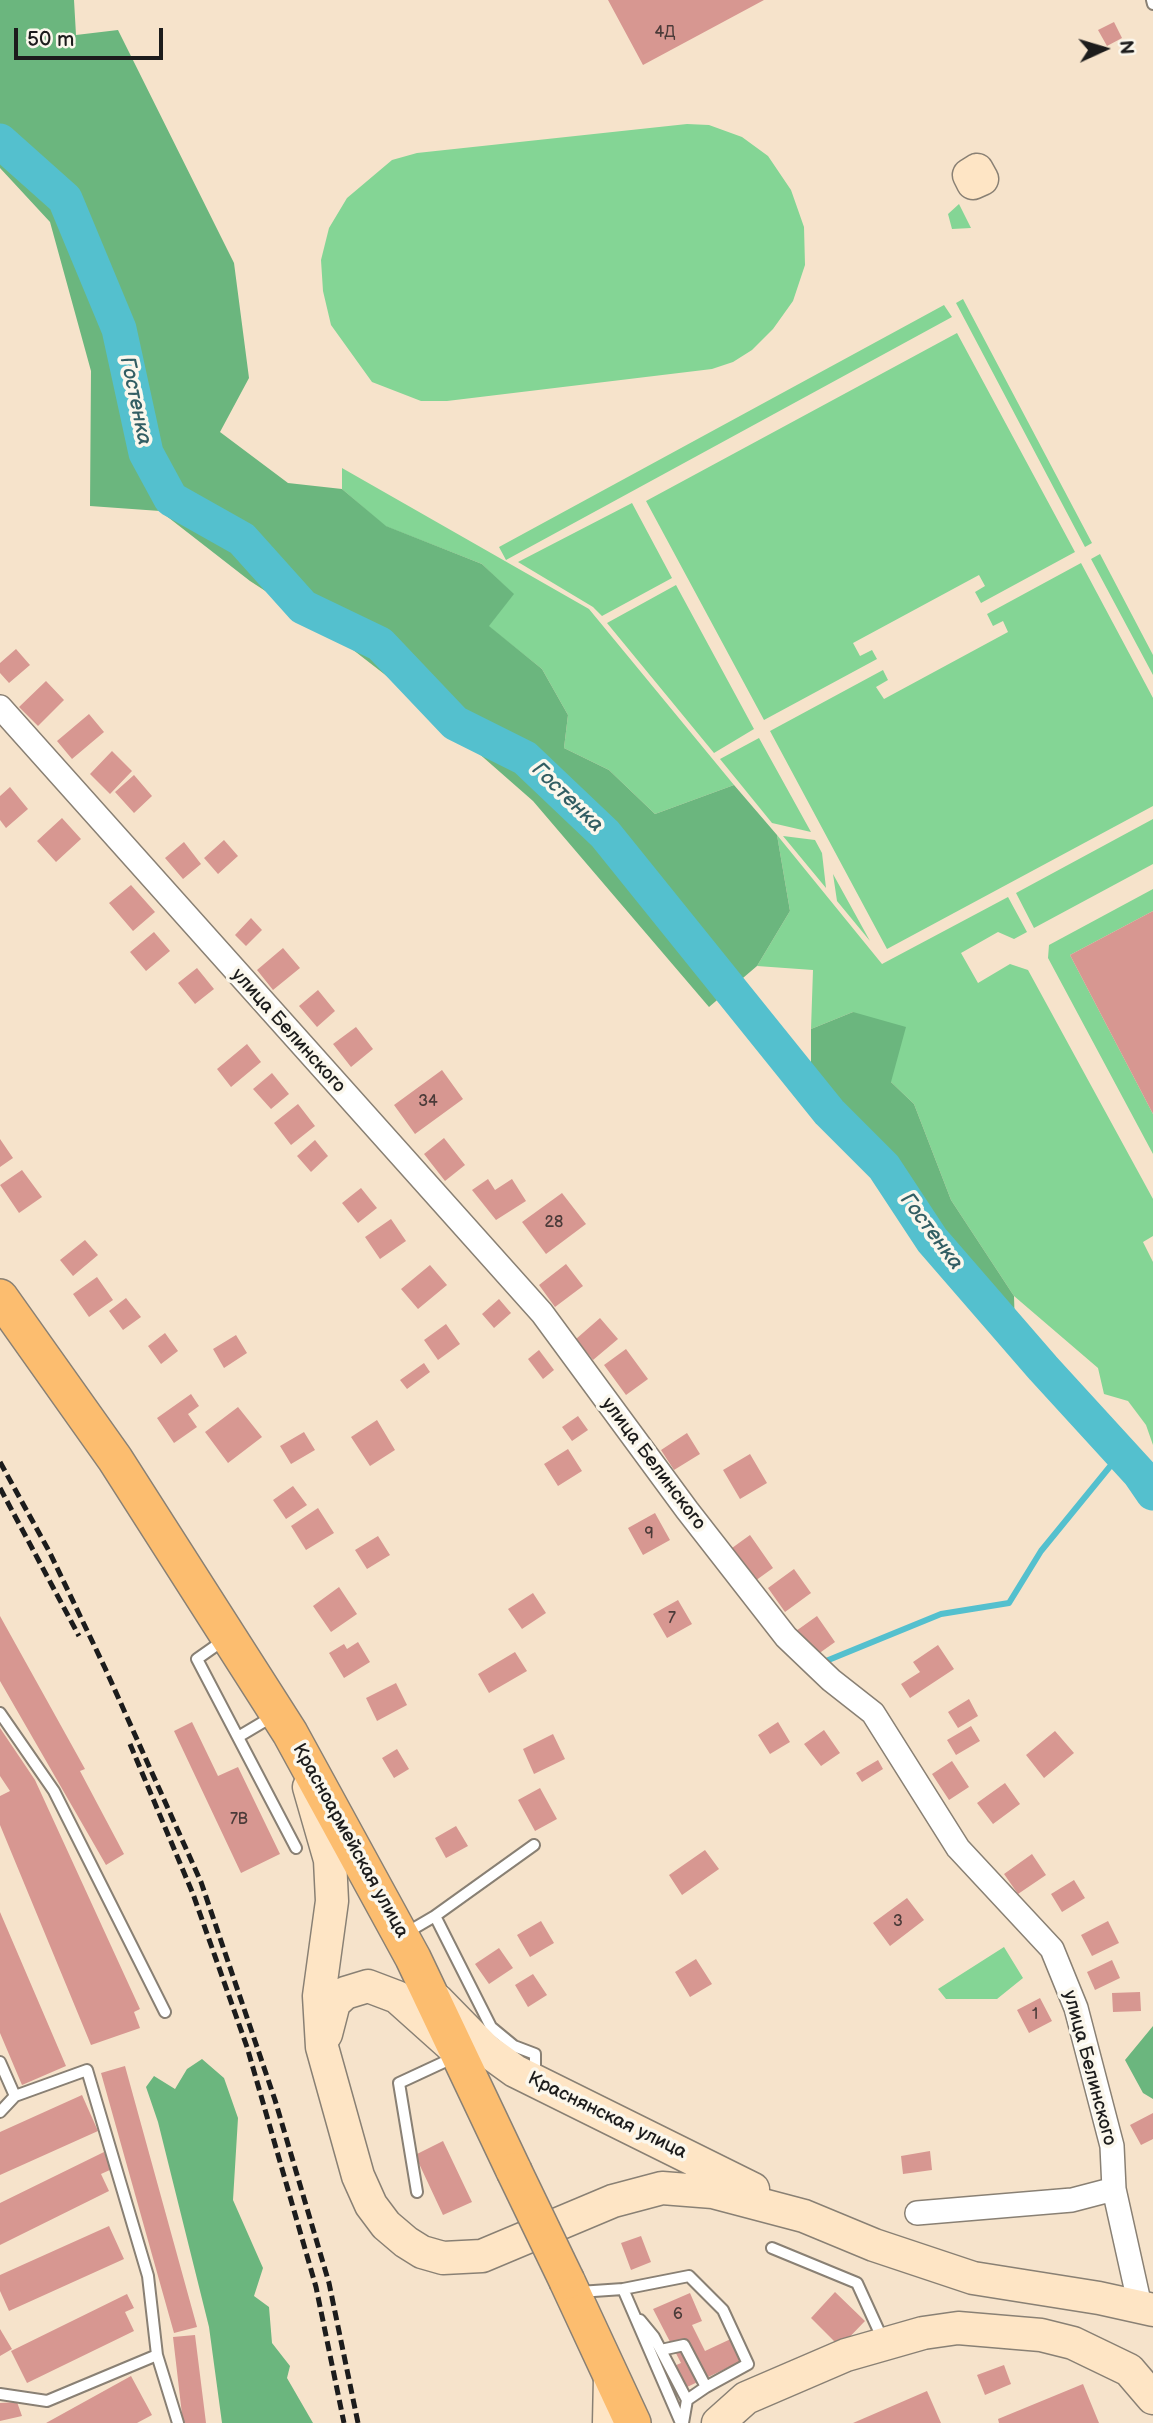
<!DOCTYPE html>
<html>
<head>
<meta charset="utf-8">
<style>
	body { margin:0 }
	#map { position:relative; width:1153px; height:2423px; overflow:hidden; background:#f6e3cb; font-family:"Balsamiq Sans",sans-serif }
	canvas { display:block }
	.north { position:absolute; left:1069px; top:14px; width:70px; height:70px; -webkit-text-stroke:5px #fbf7ec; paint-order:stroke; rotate:86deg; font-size:19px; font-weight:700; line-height:28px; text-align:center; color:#1c1c1c }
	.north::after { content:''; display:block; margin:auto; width:24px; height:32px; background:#1c1c1c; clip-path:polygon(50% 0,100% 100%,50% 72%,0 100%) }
	.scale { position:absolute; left:14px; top:28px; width:149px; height:32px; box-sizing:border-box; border:4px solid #1c1c1c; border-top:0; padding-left:9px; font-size:21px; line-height:24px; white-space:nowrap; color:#1c1c1c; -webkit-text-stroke:5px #fbf7ec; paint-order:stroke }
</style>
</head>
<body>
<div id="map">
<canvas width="1153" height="2423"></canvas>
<div class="north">N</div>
<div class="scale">50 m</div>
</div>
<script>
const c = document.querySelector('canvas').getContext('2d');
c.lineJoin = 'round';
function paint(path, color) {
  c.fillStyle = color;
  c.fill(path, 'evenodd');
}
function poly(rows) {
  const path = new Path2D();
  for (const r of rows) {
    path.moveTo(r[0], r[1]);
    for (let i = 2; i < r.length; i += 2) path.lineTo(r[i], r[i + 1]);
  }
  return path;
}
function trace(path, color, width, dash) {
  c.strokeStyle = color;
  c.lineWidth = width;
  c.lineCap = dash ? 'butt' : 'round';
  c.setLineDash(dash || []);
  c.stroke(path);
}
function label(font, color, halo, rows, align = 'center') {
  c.font = font + ' "Balsamiq Sans",sans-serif';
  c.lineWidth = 7;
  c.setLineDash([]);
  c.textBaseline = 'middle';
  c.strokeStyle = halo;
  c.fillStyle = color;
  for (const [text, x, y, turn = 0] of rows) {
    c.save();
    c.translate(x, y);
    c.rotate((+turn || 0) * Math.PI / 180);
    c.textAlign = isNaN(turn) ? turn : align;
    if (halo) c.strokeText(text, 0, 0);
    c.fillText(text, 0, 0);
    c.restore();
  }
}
paint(poly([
	[687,124,709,125,742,137,768,156,791,190,804,227,805,265,793,301,773,329,752,350,733,362,712,369,447,401,421,401,372,382,331,325,323,291,321,260,329,228,347,198,392,160,417,153],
	[959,204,971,228,952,229,948,214],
	[963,299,1092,543,1085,547,956,303],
	[944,305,952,317,506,560,499,547],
	[957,333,1075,552,981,603,975,592,985,586,979,575,853,643,860,656,872,650,877,659,764,720,646,501],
	[342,468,589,609,734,785,655,814,609,770,564,748,568,715,542,669,488,626,513,594,482,564,385,526,342,489],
	[632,503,672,578,602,616,593,607,518,562],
	[1100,554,1153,655,1153,675,1091,559],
	[1081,563,1153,698,1153,806,887,949,770,731,883,670,888,680,876,687,884,699,1008,632,1003,621,993,626,987,614],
	[676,585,754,729,714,753,607,623],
	[759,738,811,832,772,823,720,759],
	[1153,819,1153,864,1034,928,1016,893],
	[777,835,882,964,1008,897,1027,932,1014,939,998,932,961,953,978,983,1010,964,1028,970,1153,1199,1153,1236,1143,1242,1153,1262,1153,1445,1146,1425,1128,1401,1104,1394,1098,1368,1014,1296,951,1200,914,1104,891,1082,853,1012,811,1029,813,970,757,966,790,911],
	[783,836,815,840,822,853,826,888],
	[833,874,870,941,837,901],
	[1153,889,1153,911,1070,955,1153,1114,1153,1154,1048,958,1049,945],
	[1004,1947,1023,1978,997,1999,946,1999,938,1989]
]), '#84d595');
paint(poly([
	[0,0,74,0,76,35,118,30,234,263,249,378,220,432,288,483,342,489,386,526,482,564,514,594,489,626,542,669,568,715,564,748,609,770,655,814,734,785,777,835,790,911,757,966,709,1007,533,801,419,701,339,639,250,581,160,511,90,506,91,371,50,222,0,168],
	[853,1012,906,1027,891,1082,914,1104,951,1200,1014,1296,1015,1329,811,1072,811,1029],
	[1153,2026,1153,2099,1143,2093,1125,2060],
	[202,2059,224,2078,238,2118,233,2200,263,2268,254,2296,269,2307,272,2343,290,2366,287,2378,313,2423,222,2423,209,2327,158,2122,146,2087,154,2076,175,2089,187,2069]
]), '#6bb67e');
trace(poly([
	[826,1661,941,1614,1009,1603,1041,1551,1121,1453]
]), '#54c0ce', 6);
trace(poly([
	[0,141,65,199,119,329,146,453,171,499,242,539,303,607,380,644,455,723,525,758,605,834,829,1112,884,1167,932,1240,1043,1368,1140,1474,1153,1493]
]), '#54c0ce', 35);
paint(poly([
	[608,0,764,0,643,65],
	[1114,22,1122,38,1107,46,1098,30],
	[16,649,30,665,9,683,0,673,0,663],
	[46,681,64,700,38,726,19,707],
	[89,714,104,732,72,759,57,741],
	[112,751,132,771,110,794,90,774],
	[134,775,152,796,134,813,115,792],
	[10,787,28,809,6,828,0,820,0,796],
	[62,818,81,839,56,862,37,841],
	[224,840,238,856,218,874,204,858],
	[184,842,201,864,183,879,165,858],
	[131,885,155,912,133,931,109,903],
	[1153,911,1153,1114,1070,955],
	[251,918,262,930,246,946,235,935],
	[154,932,170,951,146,971,130,952],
	[283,948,300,968,273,990,257,970],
	[197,968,214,989,195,1004,178,983],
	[318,990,335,1011,317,1027,299,1006],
	[356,1027,373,1049,351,1067,333,1044],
	[247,1044,261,1062,231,1087,217,1069],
	[442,1070,463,1099,415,1134,394,1105],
	[272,1073,289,1094,271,1109,253,1089],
	[298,1104,315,1126,291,1145,274,1123],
	[444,1138,465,1165,445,1181,424,1154],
	[0,1139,13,1158,0,1167],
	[315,1140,328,1156,311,1172,297,1156],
	[22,1170,42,1197,19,1213,0,1185],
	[488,1179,495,1190,512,1179,526,1201,496,1220,472,1190],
	[361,1188,377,1208,358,1223,342,1203],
	[562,1193,586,1224,546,1254,522,1222],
	[391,1219,406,1241,380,1259,365,1237],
	[85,1240,98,1255,73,1276,60,1260],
	[566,1264,583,1286,555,1307,539,1285],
	[430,1265,447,1285,418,1309,401,1289],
	[97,1277,113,1300,89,1317,73,1294],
	[126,1298,141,1317,123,1330,109,1311],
	[499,1299,511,1313,494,1328,482,1314],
	[600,1318,618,1339,593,1360,576,1339],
	[446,1324,460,1344,438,1360,424,1340],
	[165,1333,178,1351,161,1364,148,1346],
	[236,1335,247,1353,224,1368,213,1349],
	[626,1349,648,1379,626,1395,604,1365],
	[539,1350,554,1370,543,1379,528,1359],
	[424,1363,430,1372,407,1389,400,1380],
	[191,1394,199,1406,188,1414,197,1427,174,1443,157,1418],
	[238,1407,262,1437,228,1463,205,1432],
	[578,1416,588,1430,572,1441,562,1427],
	[377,1420,395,1450,370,1466,351,1437],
	[304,1432,315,1450,291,1464,280,1446],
	[687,1433,700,1454,674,1470,661,1450],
	[568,1449,582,1471,558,1486,544,1464],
	[750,1454,767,1483,740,1499,723,1470],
	[293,1486,307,1505,286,1519,273,1500],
	[318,1508,334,1533,306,1550,291,1526],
	[655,1513,670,1540,643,1555,628,1528],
	[750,1535,773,1568,755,1581,732,1548],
	[378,1536,390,1555,367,1569,355,1550],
	[794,1569,811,1593,785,1612,768,1588],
	[339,1587,357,1614,331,1632,313,1606],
	[533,1593,546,1613,522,1629,508,1609],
	[678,1600,692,1624,667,1638,653,1614],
	[0,1616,85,1769,80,1771,124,1854,106,1865,0,1681],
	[817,1616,835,1642,814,1657,796,1631],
	[358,1642,370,1662,344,1678,329,1653,344,1644,347,1649],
	[938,1645,954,1669,910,1698,901,1684,920,1672,913,1662],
	[515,1652,527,1671,489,1693,478,1674],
	[396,1683,407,1705,377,1721,366,1698],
	[969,1699,978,1716,958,1728,948,1712],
	[192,1722,218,1776,238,1767,280,1854,241,1873,174,1731],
	[778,1722,790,1742,770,1754,758,1735],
	[971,1726,980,1741,956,1755,947,1740],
	[0,1728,35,1780,140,2009,134,2012,140,2028,91,2045,0,1825,0,1796,10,1791,0,1776],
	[824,1730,840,1753,821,1766,804,1744],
	[1055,1731,1074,1753,1044,1778,1026,1755],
	[553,1734,565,1759,534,1774,523,1749],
	[397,1749,409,1769,394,1778,382,1758],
	[878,1760,883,1769,862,1782,856,1773],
	[952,1761,969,1787,949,1800,932,1774],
	[1005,1783,1020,1804,993,1824,977,1803],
	[540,1788,557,1819,535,1831,518,1800],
	[456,1826,468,1846,446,1858,435,1838],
	[705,1850,719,1869,682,1895,669,1875],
	[1032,1854,1046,1875,1018,1894,1004,1874],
	[1074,1880,1085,1898,1062,1912,1051,1894],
	[907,1898,924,1920,890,1946,873,1923],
	[0,1912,66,2066,22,2085,0,2033],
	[541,1921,554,1943,530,1957,517,1935],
	[1108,1921,1119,1943,1092,1956,1081,1935],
	[499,1948,513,1968,489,1984,475,1964],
	[696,1959,712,1984,690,1997,675,1972],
	[1112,1960,1120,1978,1095,1990,1087,1972],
	[533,1974,547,1995,528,2007,515,1985],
	[1140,1992,1141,2011,1113,2012,1112,1993],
	[1040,1998,1052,2021,1029,2033,1017,2010],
	[125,2066,197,2327,174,2333,101,2073],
	[82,2095,98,2131,0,2175,0,2132],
	[1153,2113,1153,2139,1141,2145,1130,2125],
	[443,2141,472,2202,443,2215,415,2155],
	[930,2151,932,2170,903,2174,901,2156],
	[104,2152,112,2169,101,2174,109,2191,0,2245,0,2203],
	[109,2226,124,2259,9,2311,0,2291,0,2275],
	[641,2236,651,2262,631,2270,621,2243],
	[835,2292,865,2321,840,2347,811,2318],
	[690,2293,702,2321,692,2325,705,2351,735,2337,746,2359,685,2388,674,2366,681,2363,653,2309],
	[127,2294,134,2308,125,2312,134,2331,27,2383,11,2351],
	[0,2329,12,2349,0,2356],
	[195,2335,206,2423,183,2423,173,2337],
	[1004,2365,1011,2384,985,2395,977,2375],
	[131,2376,152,2415,137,2423,46,2423],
	[1083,2384,1099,2423,999,2423,998,2419],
	[927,2391,941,2423,853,2423],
	[17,2402,22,2416,0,2421,0,2403]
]), '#d79791');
const lane = poly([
	[1152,0,1153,4],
	[224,1640,197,1659,296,1848],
	[0,1713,54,1791,165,2012],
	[238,1737,275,1715],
	[435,1916,534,1845],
	[406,1933,435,1916,491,2027,514,2046,535,2054,535,2076],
	[0,2062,15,2096],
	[0,2112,15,2096,87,2070,148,2276,157,2355,178,2423],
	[417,2192,399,2083,455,2057],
	[772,2248,857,2283,883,2340],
	[623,2289,689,2276,723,2310,748,2364,706,2387],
	[579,2292,623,2289,681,2423],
	[640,2320,654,2337,687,2400,683,2423],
	[661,2350,684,2345,706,2387,687,2400],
	[0,2394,47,2401,157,2355]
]);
const street = poly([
	[0,707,542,1313,687,1510,786,1637,831,1680,873,1713,958,1848,1052,1949,1076,2008,1112,2146,1114,2189,1140,2306],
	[917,2213,1072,2200,1114,2189]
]);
const secondary = poly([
	[977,170,982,179,973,183,969,175,977,170],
	[309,1787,330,1860,332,1901,319,1996,322,2047,358,2176,371,2205,386,2225,406,2242,422,2252,443,2258,482,2256,613,2201,662,2188,713,2192,804,2216,874,2245,973,2278,1099,2298,1153,2310],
	[437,2000,486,2050,515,2071,753,2189],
	[326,2034,334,2003,345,1993,368,1986,397,1997,454,2048],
	[609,2423,610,2377],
	[718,2423,746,2398,846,2355,923,2333,958,2328,1041,2335,1073,2343,1129,2370,1153,2398]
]);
const primary = poly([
	[0,1297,115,1459,290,1733,413,1958,514,2171],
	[567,2281,633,2423]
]);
trace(lane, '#898074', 14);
trace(street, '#898074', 26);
trace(secondary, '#898074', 35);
trace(primary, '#898074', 38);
trace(lane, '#fff', 10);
trace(street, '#fff', 23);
trace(secondary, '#fee5c5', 32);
trace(primary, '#fcbd6f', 35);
trace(poly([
	[0,1462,49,1551,105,1668,201,1882,275,2100,329,2283,358,2423],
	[0,1488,79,1636],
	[130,1744,193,1894,247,2047,316,2287,344,2423]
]), '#1c1c1c', 5, [10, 5]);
const primaryBridge = poly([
	[514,2171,567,2281]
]);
trace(primaryBridge, '#898074', 38, []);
trace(primaryBridge, '#fcbd6f', 35);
label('16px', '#4b3b39', null, [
	["4Д",665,33],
	["34",428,1102],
	["28",554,1223],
	["9",649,1534],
	["7",672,1619],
	["7В",239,1820],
	["3",898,1922],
	["1",1035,2015],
	["6",678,2315]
]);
label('19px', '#1c1c1c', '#fbf7ec', [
	["улица Белинского",288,1031,48],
	["улица Белинского",653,1464,53],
	["Красноармейская улица",350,1841,61],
	["улица Белинского",1089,2068,75],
	["Краснянская улица",607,2116,26]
]);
label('italic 21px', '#325e63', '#fbf7ec', [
	["Гостенка",135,401,78],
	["Гостенка",567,798,44],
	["Гостенка",931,1232,53]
]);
</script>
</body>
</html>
